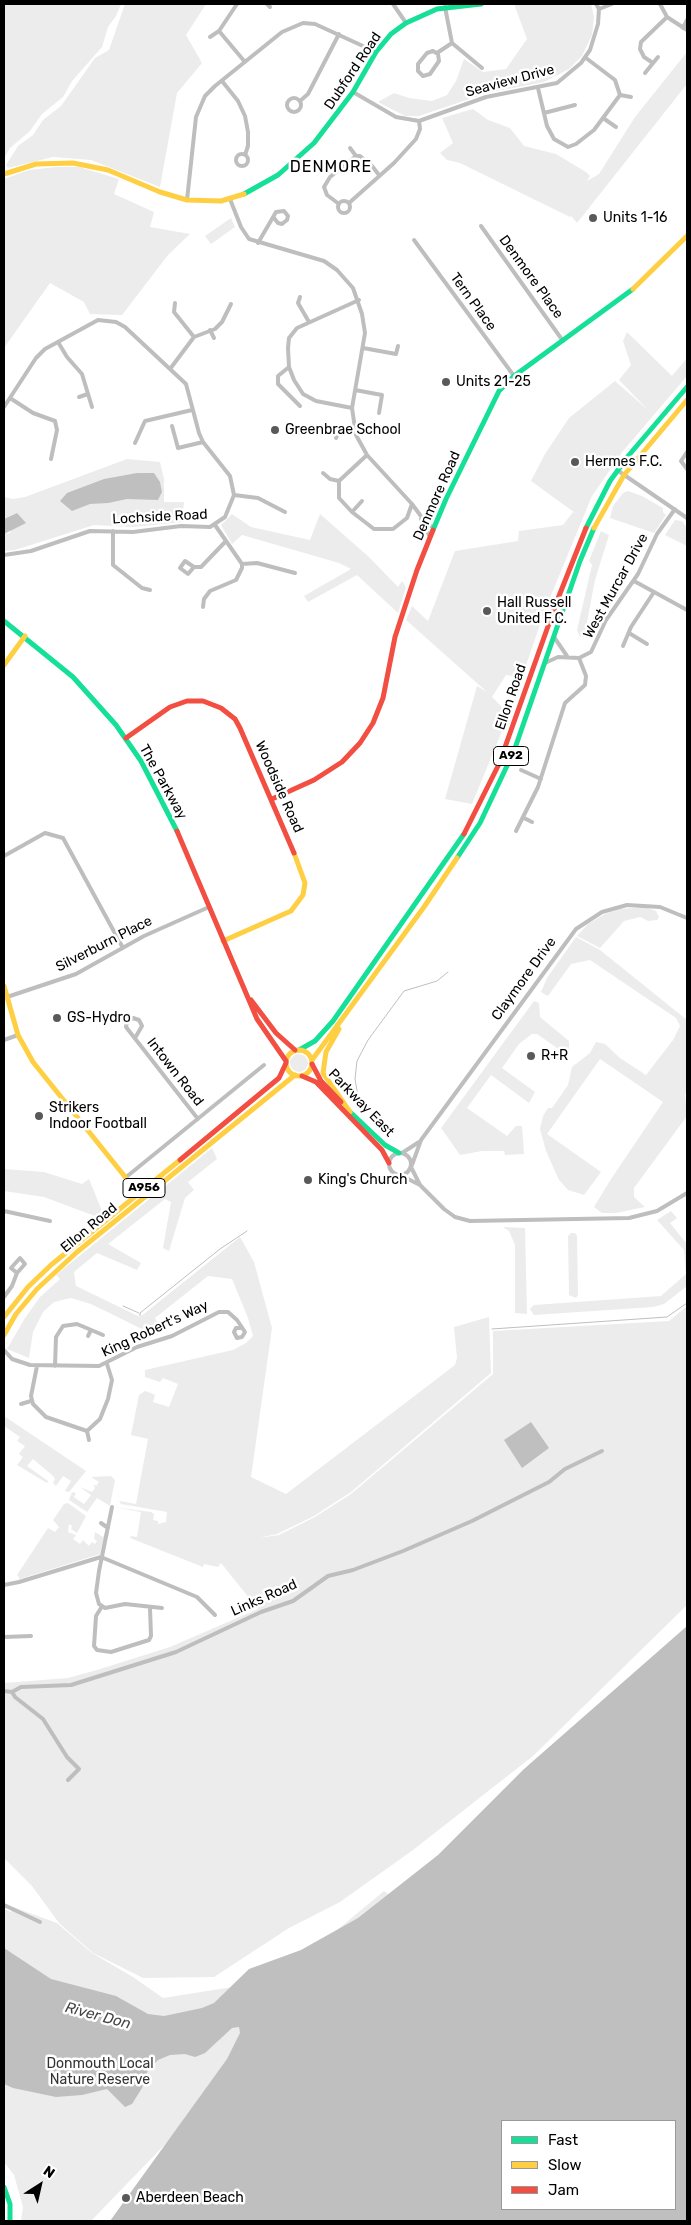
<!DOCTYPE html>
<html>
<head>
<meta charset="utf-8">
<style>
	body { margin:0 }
	#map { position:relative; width:691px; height:2225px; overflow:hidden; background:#fff; font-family:Rubik,sans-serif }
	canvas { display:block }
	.frame { position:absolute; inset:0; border:5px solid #000; pointer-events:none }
	.legend { position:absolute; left:501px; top:2120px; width:175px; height:90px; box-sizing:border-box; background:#fff; border:1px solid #999; margin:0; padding:6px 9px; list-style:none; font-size:15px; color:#000 }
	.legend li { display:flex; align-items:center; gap:10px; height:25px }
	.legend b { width:25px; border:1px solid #999 }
	.north { position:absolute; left:15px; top:2160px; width:50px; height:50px; -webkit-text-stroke:4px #fff; paint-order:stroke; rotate:35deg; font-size:14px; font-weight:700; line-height:20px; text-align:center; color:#000 }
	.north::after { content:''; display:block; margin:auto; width:18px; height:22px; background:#000; clip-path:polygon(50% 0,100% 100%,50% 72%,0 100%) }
</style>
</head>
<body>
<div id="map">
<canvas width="691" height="2225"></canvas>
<div class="frame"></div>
<ul class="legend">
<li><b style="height:6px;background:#16e098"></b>Fast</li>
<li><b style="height:6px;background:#ffcf43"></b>Slow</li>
<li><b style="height:6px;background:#f24e42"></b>Jam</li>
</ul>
<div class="north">N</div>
</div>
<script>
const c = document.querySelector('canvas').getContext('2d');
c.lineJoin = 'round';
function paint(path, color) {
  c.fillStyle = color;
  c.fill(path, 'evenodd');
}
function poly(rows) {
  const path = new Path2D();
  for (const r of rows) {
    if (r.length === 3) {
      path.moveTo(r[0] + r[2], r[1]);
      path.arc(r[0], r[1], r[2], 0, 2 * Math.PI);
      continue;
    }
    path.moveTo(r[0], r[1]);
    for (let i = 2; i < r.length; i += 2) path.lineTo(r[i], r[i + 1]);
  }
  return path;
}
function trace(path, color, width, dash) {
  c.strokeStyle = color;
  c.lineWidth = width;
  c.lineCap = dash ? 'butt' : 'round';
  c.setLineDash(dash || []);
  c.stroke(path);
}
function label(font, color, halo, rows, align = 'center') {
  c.font = font + ' Rubik,sans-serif';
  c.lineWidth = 5;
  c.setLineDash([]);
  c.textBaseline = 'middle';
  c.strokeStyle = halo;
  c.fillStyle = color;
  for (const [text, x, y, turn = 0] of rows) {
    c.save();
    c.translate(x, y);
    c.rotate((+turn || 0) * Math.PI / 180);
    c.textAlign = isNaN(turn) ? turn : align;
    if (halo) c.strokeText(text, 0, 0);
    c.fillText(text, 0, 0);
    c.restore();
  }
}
paint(poly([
	[4,4,121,4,116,16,108,27,102,47,72,81,63,97,42,114,30,131,10,148,4,158],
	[125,4,206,4,186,35,202,63,177,93,160,187,91,160,53,157,8,168,6,165,18,146,33,135,43,120,61,106,95,58,109,50],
	[514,4,591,4,594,17,592,35,582,56,569,69,544,82,487,93,419,116,405,116,378,102,394,93,409,98,432,101,447,95,456,81,464,59,483,72,506,69,527,39],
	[687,52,687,84,577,223,571,216,570,217,460,163,447,160,440,153,453,143,442,118,473,109,488,120,510,128,524,146,556,154,586,172,590,176,587,181,599,174,635,117],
	[56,167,79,167,119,179,114,194,154,212,150,227,190,234,168,255,122,315,90,314,84,302,50,283,4,348,4,179,29,170],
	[231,218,235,227,211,244,205,236],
	[627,332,672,376,687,358,687,376,623,451,592,496,545,610,522,677,506,675,492,697,509,714,472,804,445,799,477,686,487,692,406,620,412,606,428,621,455,551,518,541,519,531,563,525,573,512,578,515,531,481,545,454,569,418,615,381,648,410,619,380,631,365,623,341],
	[127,459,160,462,164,479,164,502,184,502,182,522,133,527,94,525,15,550,4,551,4,534,10,533,17,513,4,519,4,497,13,499,25,497],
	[628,491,642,496,663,508,663,512,666,515,654,533,610,518,613,506,623,493],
	[232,514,251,527,310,540,320,514,369,557,398,587,402,581,406,587,398,613,357,575,308,602,304,596,351,569,339,563,242,535,232,544,221,525],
	[675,520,682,521,687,528,687,546,665,535],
	[601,531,609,535,595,580,585,633,580,637,577,630,592,565,589,561],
	[645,907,656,911,659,917,657,920,648,921,640,917,624,921,600,948,577,936,588,924,605,914,621,909],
	[576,937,600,950,687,1020,687,1088,685,1095,687,1116,634,1188,634,1197,645,1207,616,1213,602,1213,594,1207,611,1179,663,1102,600,1059,547,1134,601,1172,584,1195,568,1190,559,1180,546,1151,540,1129,543,1116,548,1108,552,1108,568,1085,572,1067,590,1053,596,1042,605,1044,620,1058,646,1075,673,1040,680,1026,676,1018,590,960,571,964,548,996,544,994,541,992,547,978],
	[534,1001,539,1003,540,1017,569,1041,569,1052,567,1055,537,1034,532,1034,519,1044,502,1068,535,1092,529,1103,491,1075,467,1108,507,1136,516,1126,522,1126,524,1154,505,1155,504,1151,482,1151,460,1155,441,1128],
	[299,1063,9],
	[212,1148,217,1159,188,1182,194,1190,185,1198,169,1251,163,1248,171,1202,165,1199,108,1244,141,1263,137,1270,97,1253,74,1272,76,1286,140,1317,240,1237,254,1262,272,1328,251,1477,286,1494,455,1365,457,1358,454,1327,489,1317,491,1373,351,1492,314,1516,277,1534,258,1538,279,1535,315,1517,351,1494,493,1374,493,1331,669,1321,687,1306,687,1605,533,1756,413,1850,340,1902,289,1928,214,1977,143,1978,93,1953,59,1923,32,1886,4,1858,4,1683,68,1678,97,1670,170,1647,258,1609,221,1563,218,1567,204,1564,203,1567,130,1538,131,1536,137,1537,141,1512,114,1507,151,1512,154,1514,153,1520,158,1521,158,1524,166,1522,167,1512,121,1504,119,1501,136,1504,148,1439,131,1435,139,1395,145,1391,151,1393,155,1395,153,1402,169,1407,178,1384,163,1378,160,1382,145,1377,145,1370,233,1350,246,1343,253,1336,248,1318,232,1279,208,1276,155,1318,162,1332,155,1336,151,1328,148,1332,91,1304,71,1298,54,1302,43,1312,33,1332,29,1358,7,1349,25,1318,40,1297,60,1279,56,1275],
	[4,1169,44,1172,82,1184,89,1179,102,1211,95,1216,44,1197,4,1191],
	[671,1211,677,1218,670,1223,687,1244,687,1286,664,1304,653,1307,534,1315,530,1309,534,1305,661,1296,686,1274,684,1250,657,1220],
	[503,1227,525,1228,527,1314,515,1313,515,1245,509,1231],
	[571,1233,575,1233,577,1236,578,1295,576,1298,569,1295,568,1236],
	[4,1416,86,1471,69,1492,65,1491,71,1481,63,1476,56,1486,53,1483,55,1479,53,1476,33,1459,27,1466,48,1481,47,1483,17,1465,23,1457,19,1454,25,1446,17,1441,20,1437,4,1426],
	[111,1476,115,1480,110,1506,97,1498,87,1512,69,1500,72,1492,76,1493,74,1497,84,1504,91,1495,80,1487,92,1492,95,1488,93,1484,96,1486,99,1482,91,1477],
	[68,1503,86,1516,77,1533,71,1529,72,1526,69,1524,68,1532,76,1535,73,1539,80,1544,83,1540,89,1546,92,1542,95,1544,97,1541,94,1539,95,1532,103,1537,105,1532,100,1554,20,1579,17,1575,48,1528,55,1532,59,1527,53,1520,64,1504],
	[384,1891,433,1927,203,2105,91,2221,21,2221,23,2207,14,2175,4,2162,4,1909,11,1912,13,1907,57,1923,92,1953,133,1977,163,1998,277,1980]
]), '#ececec');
paint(poly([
	[137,473,154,473,160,482,162,492,158,500,127,499,108,503,90,504,72,511,60,501,67,493,104,479],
	[17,513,26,523,4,534,4,519],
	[531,1422,549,1448,522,1468,504,1440],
	[687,1626,687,2221,110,2221,227,2059,240,2033,239,2027,232,2028,205,2053,195,2057,185,2054,170,2055,158,2060,148,2070,142,2088,132,2104,125,2107,107,2089,82,2095,56,2097,13,2088,4,2084,4,1948,51,1979,116,1996,148,2014,164,2016,202,2008,214,2003,249,1969,301,1950,358,1918,438,1855,524,1769],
	[502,2121,675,2121,675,2209,502,2209]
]), '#bfbfbf');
trace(poly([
	[360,1108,355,1079,357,1061,368,1040,404,991,437,981,448,972],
	[123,1306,139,1313],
	[140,1316,140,1313,220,1249,247,1231],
	[492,1329,667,1317,687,1303]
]), '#bfbfbf', 1);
trace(poly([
	[267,4,270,7],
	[393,4,406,23],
	[660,4,667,17,687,30],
	[445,7,452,43,482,68],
	[599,9,612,4],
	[683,28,687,20],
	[219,31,245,62],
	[210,37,219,31,237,4],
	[433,51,438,54,439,61,430,74,423,76,418,71,418,64,427,53,433,51],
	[437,53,452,43],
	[653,63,644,57,640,49,641,42,667,17],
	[645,73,658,57],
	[222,81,238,101,245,116,248,132,248,146,245,155],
	[538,88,547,126,554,139,568,147,576,144,594,130,620,95,615,80,586,58],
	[353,92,396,117,419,121,486,97,557,83,581,63,590,50,598,24,599,9,596,4],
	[620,95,631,97],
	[294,105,7],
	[300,101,308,94,339,34],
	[544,113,575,105],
	[603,118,616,127],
	[350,148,356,156,360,156,372,166,379,175],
	[242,160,6],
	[230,199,241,227,249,239,324,261,337,270,353,288,362,314,365,333,352,408,356,435,367,455,412,504,426,523,433,527],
	[187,200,196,117,205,96,215,86,282,32,303,23,315,24,376,52],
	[344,207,6],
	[349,203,394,163,416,139,420,129,419,121],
	[339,204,327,195,324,187,330,177,356,156],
	[481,226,563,341],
	[414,240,514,376],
	[258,243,276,212,284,211,288,216,287,220,282,224,278,223,274,218],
	[300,297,298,303,309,322],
	[175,303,174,312,194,337],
	[210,330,214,338],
	[58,342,67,357,82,374,92,407],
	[363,348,396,354,398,346],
	[289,367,278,376,278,384,300,406],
	[170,369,194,337,215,329,222,322,231,304],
	[355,390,382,395,379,413],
	[79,397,88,394],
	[10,398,33,413,55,421,57,430,51,459],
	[4,407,36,358,45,349,98,320,116,322,125,327,186,384,199,433,203,442,230,476,234,495,225,517,210,527,181,526,133,532,90,531,31,551,4,555],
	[352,408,316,401,303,394,294,380,289,367,288,348,289,338,297,328,359,300],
	[172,426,178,448,203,442],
	[336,438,339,430,354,426],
	[135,443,145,421,192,410],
	[687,452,681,461,687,469],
	[367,455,339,481,339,498,352,512,374,529,393,529,407,518,412,504],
	[617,470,687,518],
	[323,473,330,479,339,481],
	[234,495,258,498,285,512],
	[352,512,362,501],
	[421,519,430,537],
	[113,531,113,565,142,588,150,590],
	[242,564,257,563,295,573],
	[194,567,188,574,180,568,185,561,194,567,201,567,226,541],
	[634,581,687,610],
	[203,607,204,599,210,591,236,580,242,568,242,564,215,525],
	[629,633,647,644],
	[554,637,567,656],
	[623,646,631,627,654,592],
	[545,663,558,657,579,658,591,652,606,620,638,574,657,534,675,509],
	[521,770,541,779],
	[524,818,532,822],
	[516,831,538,787,565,703,585,685,586,676,579,658],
	[4,856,45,833,63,838,123,948],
	[7,997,76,974,144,936,209,907],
	[135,1038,142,1026,139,1020,133,1018,127,1022,126,1027,198,1119],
	[4,1040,18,1035],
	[400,1164,11],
	[402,1153,419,1142],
	[412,1165,421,1140,576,929,602,912,627,905,660,907,687,918],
	[411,1167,420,1185,444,1209,455,1217,470,1221,629,1218,657,1211,687,1193],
	[400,1175,420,1185],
	[125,1178,264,1065],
	[4,1211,50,1221],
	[4,1297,12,1286,17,1273,25,1264,20,1258,11,1268,17,1273],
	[88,1336,91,1330],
	[4,1350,12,1359,30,1365,99,1366,137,1347,172,1336,219,1312,228,1312,237,1320,245,1332,242,1337,237,1338,234,1332,236,1328,241,1328],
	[37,1366,31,1396,33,1404,46,1417,87,1431,100,1419,108,1399,112,1380,107,1364],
	[55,1366,56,1337,63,1326,77,1324,103,1335],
	[21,1404,31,1401],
	[87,1431,89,1440],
	[112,1507,99,1571,96,1593,99,1604,105,1608,125,1604,162,1608],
	[101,1523,108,1528],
	[4,1585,19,1582,101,1557,197,1597,215,1615],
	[101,1608,96,1616,94,1646,97,1650,111,1652,149,1640,151,1636,150,1608],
	[4,1637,31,1636],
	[4,1691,12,1692,21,1687,71,1685,176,1652,261,1612,293,1601,328,1576,353,1570,403,1551,472,1521,549,1482,565,1469,602,1451],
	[12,1692,15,1697,43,1719,67,1757,79,1769,68,1780],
	[4,1905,40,1922]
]), '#bebebe', 4);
trace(poly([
	[244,194,278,175,314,143,353,92,376,52,391,34,406,23,437,9,481,4],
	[586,528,610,481,629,455,687,387],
	[433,530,446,499,499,391,514,376,633,289],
	[4,621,73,677,116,725,141,761,177,831],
	[457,858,480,823,514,751,580,561,594,528],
	[299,1050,315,1041,333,1021,464,834],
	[348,1110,385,1145,399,1153],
	[4,2187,10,2204,10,2221]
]), '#16e098', 5);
trace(poly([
	[4,174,36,164,73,163,108,170,160,192,187,200,221,201,244,194],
	[633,289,687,236],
	[594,528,624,475,687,400],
	[4,665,25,636],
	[223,941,291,911,303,895,305,883,294,853],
	[4,986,18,1035,33,1062,138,1193],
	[339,1029,326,1052,323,1073,350,1112],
	[299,1063,13],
	[312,1060,424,907,457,858],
	[4,1317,28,1287,51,1265,180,1160],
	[4,1335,16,1314,37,1289,77,1252,295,1075]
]), '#ffcf43', 5);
trace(poly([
	[126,738,170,707,187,701,203,701,221,708,235,719,240,728,294,853],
	[272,799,314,780,342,762,360,743,373,723,383,698,395,637,417,570,433,530],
	[177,831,257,1019,286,1061],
	[464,834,499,764,557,601,586,528],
	[251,1000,276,1033,295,1050],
	[312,1064,321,1081,341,1102],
	[302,1076,316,1082,382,1150,389,1163],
	[180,1160,279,1078,286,1063]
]), '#f24e42', 5);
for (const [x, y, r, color] of [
	[593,218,5,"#595959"],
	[446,382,5,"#595959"],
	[275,430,5,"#595959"],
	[575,462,5,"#595959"],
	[487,611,5,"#595959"],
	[57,1018,5,"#595959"],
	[531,1056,5,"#595959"],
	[39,1116,5,"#595959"],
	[308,1180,5,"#595959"],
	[126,2198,5,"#595959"]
]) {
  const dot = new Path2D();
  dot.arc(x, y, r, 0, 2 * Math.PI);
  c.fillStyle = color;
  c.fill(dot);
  trace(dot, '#fff', 2);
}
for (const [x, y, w] of [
	[511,756,35],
	[144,1188,42]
]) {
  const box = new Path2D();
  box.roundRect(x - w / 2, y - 9.5, w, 19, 4);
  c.fillStyle = '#fff';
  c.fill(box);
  trace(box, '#000', 1);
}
label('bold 12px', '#000', null, [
	["A92",511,756],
	["A956",144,1188]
]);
label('14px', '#000', '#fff', [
	["Dubford Road",353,71,-56],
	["Seaview Drive",510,81,-15],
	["Denmore Place",531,277,54],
	["Tern Place",473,302,54],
	["Denmore Road",437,496,-66],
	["Lochside Road",160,517,-3],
	["West Murcar Drive",616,586,-61],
	["Ellon Road",511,697,-71],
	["The Parkway",163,782,61],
	["Woodside Road",279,787,66],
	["Silverburn Place",104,944,-27],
	["Claymore Drive",524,979,-54],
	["Intown Road",175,1072,52],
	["Parkway East",361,1103,46],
	["Ellon Road",89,1228,-40],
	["King Robert's Way",155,1329,-25],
	["Links Road",264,1598,-24]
]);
label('14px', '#000', '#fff', [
	["Units 1-16",603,218],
	["Units 21-25",456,382],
	["Greenbrae School",285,430],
	["Hermes F.C.",585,462],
	["Hall Russell",497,603],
	["United F.C.",497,619],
	["GS-Hydro",67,1018],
	["R+R",541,1056],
	["Strikers",49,1108],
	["Indoor Football",49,1124],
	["King's Church",318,1180],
	["Aberdeen Beach",136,2198]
], 'left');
label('14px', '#333', '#fff', [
	["Donmouth Local",100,2064],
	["Nature Reserve",100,2080]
]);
label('italic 15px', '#444', '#fff', [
	["River Don",98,2016,15]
]);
c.letterSpacing = '1px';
label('16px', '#000', '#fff', [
	["DENMORE",331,167]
]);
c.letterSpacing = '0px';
</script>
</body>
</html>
